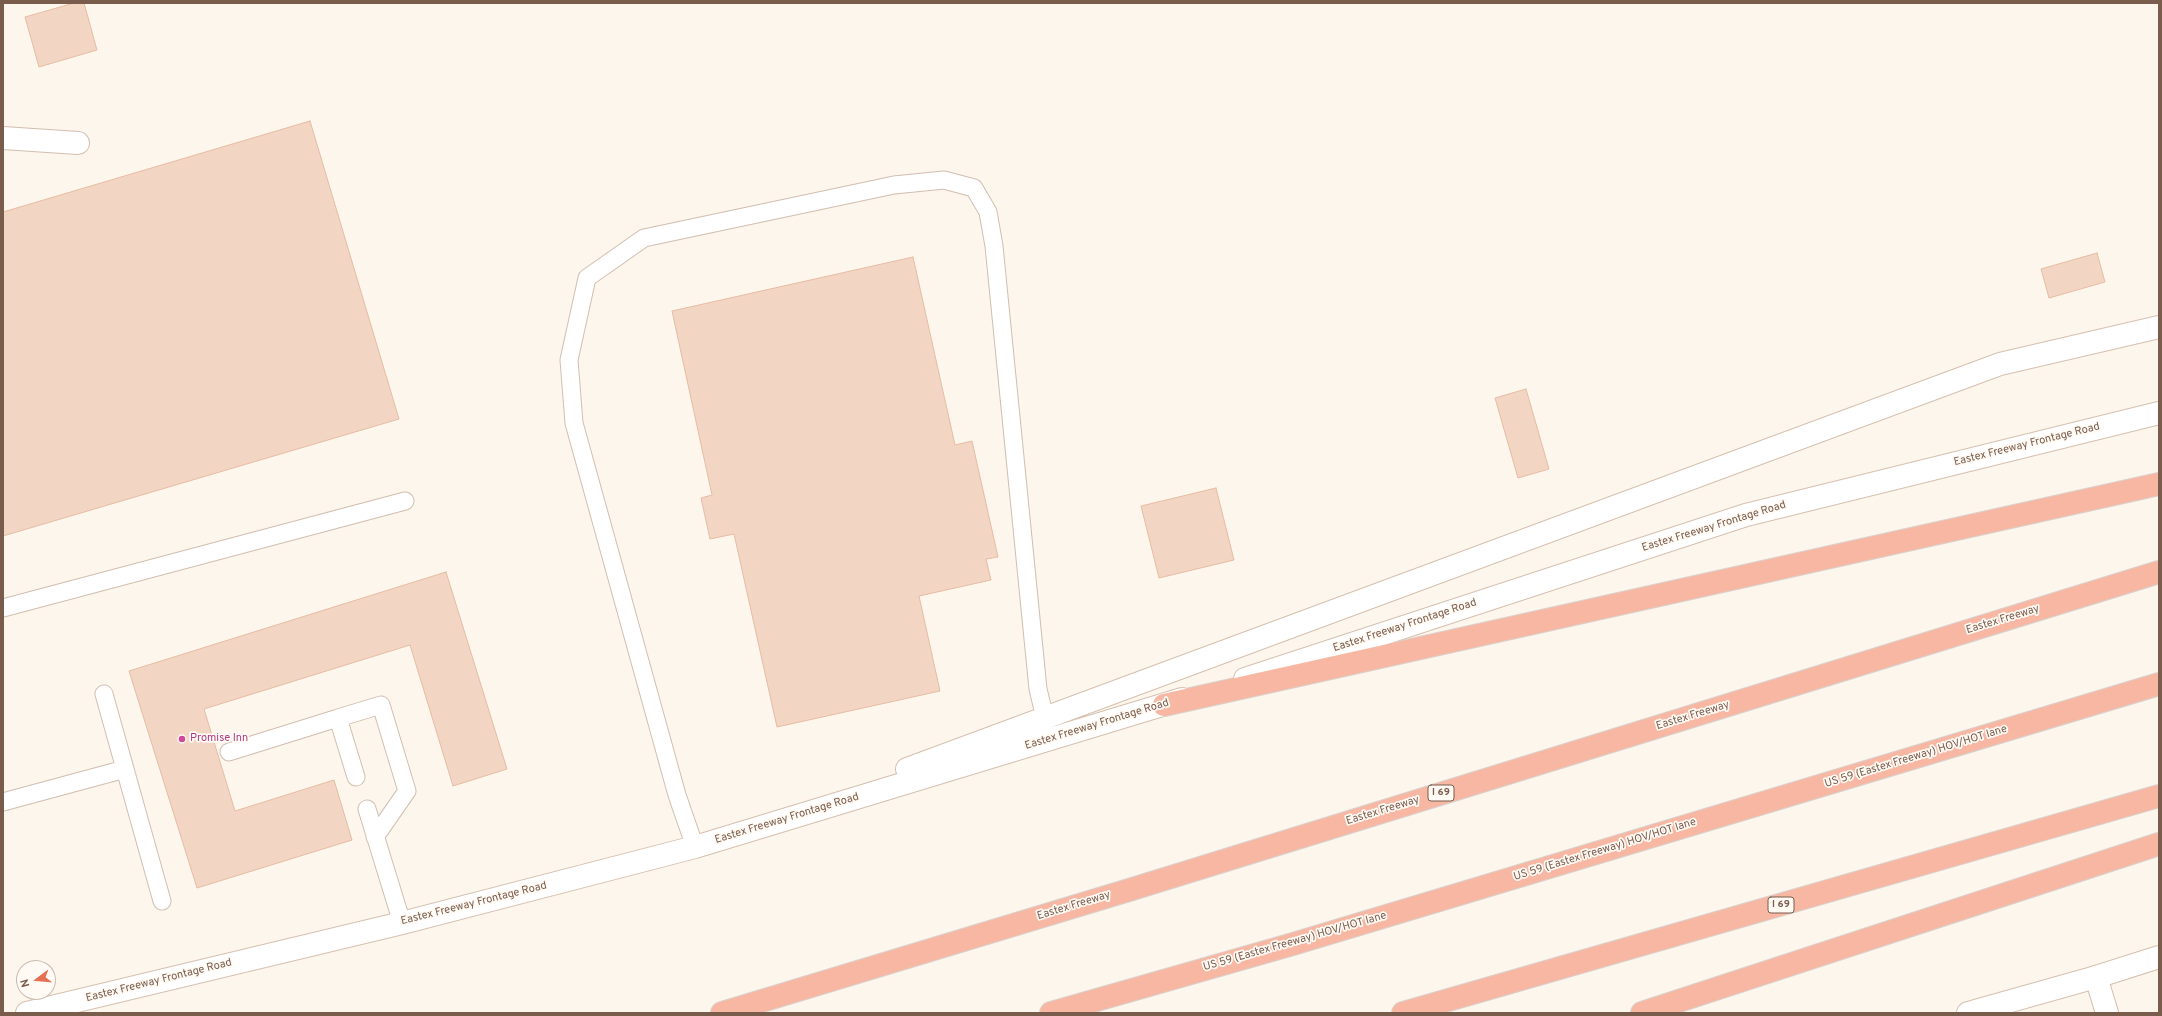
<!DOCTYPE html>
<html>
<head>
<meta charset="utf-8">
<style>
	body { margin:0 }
	#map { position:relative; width:2162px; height:1016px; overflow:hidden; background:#fdf6ec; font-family:Overpass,sans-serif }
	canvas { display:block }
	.frame { position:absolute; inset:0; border:4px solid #7a5c4d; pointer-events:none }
	.north { position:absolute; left:16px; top:960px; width:40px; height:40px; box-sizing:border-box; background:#fffaf3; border:1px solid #cabbb1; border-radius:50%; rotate:254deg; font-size:11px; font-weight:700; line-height:16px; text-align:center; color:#7a5c4d }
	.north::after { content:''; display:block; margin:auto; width:14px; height:18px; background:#e76f51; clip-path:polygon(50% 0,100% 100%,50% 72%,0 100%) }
</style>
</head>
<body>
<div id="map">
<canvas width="2162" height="1016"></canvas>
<div class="frame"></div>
<div class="north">N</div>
</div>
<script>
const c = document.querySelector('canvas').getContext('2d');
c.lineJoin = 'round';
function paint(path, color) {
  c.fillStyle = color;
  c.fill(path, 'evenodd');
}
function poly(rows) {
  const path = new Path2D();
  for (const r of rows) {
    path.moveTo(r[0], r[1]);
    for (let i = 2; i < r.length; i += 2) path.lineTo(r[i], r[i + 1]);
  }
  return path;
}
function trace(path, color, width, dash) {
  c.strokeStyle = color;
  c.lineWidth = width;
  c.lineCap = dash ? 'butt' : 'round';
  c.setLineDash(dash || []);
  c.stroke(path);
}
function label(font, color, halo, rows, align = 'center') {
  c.font = font + ' Overpass,sans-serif';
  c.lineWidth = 3.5;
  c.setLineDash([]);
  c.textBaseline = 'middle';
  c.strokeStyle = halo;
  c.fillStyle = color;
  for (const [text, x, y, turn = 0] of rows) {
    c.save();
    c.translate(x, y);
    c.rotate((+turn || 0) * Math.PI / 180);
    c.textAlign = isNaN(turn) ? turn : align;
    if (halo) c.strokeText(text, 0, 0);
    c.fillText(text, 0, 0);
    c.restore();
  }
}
const building = poly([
	[74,3,84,3,97,50,39,67,25,17,74,3],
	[310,121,399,419,3,536,3,212,310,121],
	[2097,253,2105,282,2049,298,2041,269,2097,253],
	[913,257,955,445,972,441,998,557,986,559,991,580,919,596,940,691,777,727,734,534,710,539,701,498,712,495,672,311,913,257],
	[1526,389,1549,469,1518,478,1495,398,1526,389],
	[1216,488,1234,560,1159,578,1141,506,1216,488],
	[446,572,507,769,453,786,410,645,204,709,235,811,334,780,352,840,197,888,129,671,446,572]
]);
paint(building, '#f3d5c3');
trace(building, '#e6bba3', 1);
const lane = poly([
	[3,608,405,501],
	[104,694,125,769],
	[338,718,381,705,407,791,375,837],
	[229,752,338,718,356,777],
	[3,802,125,769,162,901],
	[367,809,402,923],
	[695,847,677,795,574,423,569,360,587,278,644,238,894,185,944,180,974,188,988,212,994,246,1038,689,1045,718]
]);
const street = poly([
	[3,138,78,143],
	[2096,977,2107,1013]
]);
const secondary = poly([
	[1245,679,1746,515,2159,413],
	[907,769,2000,364,2159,327],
	[27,1013,402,923,695,847,1182,699],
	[1968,1013,2096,977,2159,957]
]);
const highway = poly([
	[1164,705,2159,484],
	[722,1013,1129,890,2159,572],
	[1051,1013,1293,944,2159,684],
	[1403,1013,2159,796],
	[1642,1013,2159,844]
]);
trace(lane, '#d1beb0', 19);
trace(street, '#d1beb0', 24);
trace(secondary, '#d6c0b0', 24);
trace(highway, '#dad1cd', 24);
trace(lane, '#fff', 17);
trace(street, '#fff', 22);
trace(secondary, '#fff', 22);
trace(highway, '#f7b7a3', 22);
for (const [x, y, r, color] of [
	[182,739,4,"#d1479c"]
]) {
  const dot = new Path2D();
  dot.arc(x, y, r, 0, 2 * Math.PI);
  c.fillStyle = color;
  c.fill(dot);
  trace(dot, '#fffaf3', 1.5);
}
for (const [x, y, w] of [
	[1441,793,26],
	[1781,905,26]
]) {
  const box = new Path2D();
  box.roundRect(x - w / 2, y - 8, w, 16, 3);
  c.fillStyle = '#fffaf3';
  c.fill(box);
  trace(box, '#7a5c4d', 1);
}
label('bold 10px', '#7a5c4d', null, [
	["I 69",1441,793],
	["I 69",1781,905]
]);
label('11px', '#7a5c4d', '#fffaf3', [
	["Eastex Freeway Frontage Road",2027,445,-14],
	["Eastex Freeway Frontage Road",1714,527,-17],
	["Eastex Freeway",2003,620,-17],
	["Eastex Freeway Frontage Road",1405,626,-18],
	["Eastex Freeway",1693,716,-17],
	["Eastex Freeway Frontage Road",1097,725,-17],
	["US 59 (Eastex Freeway) HOV/HOT lane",1916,757,-17],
	["Eastex Freeway",1383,811,-17],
	["Eastex Freeway Frontage Road",787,819,-17],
	["US 59 (Eastex Freeway) HOV/HOT lane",1605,850,-17],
	["Eastex Freeway Frontage Road",474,904,-14],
	["Eastex Freeway",1074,906,-17],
	["US 59 (Eastex Freeway) HOV/HOT lane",1295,942,-16],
	["Eastex Freeway Frontage Road",159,981,-14]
]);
label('11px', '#b23c85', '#fffaf3', [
	["Promise Inn",190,739]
], 'left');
</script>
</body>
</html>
